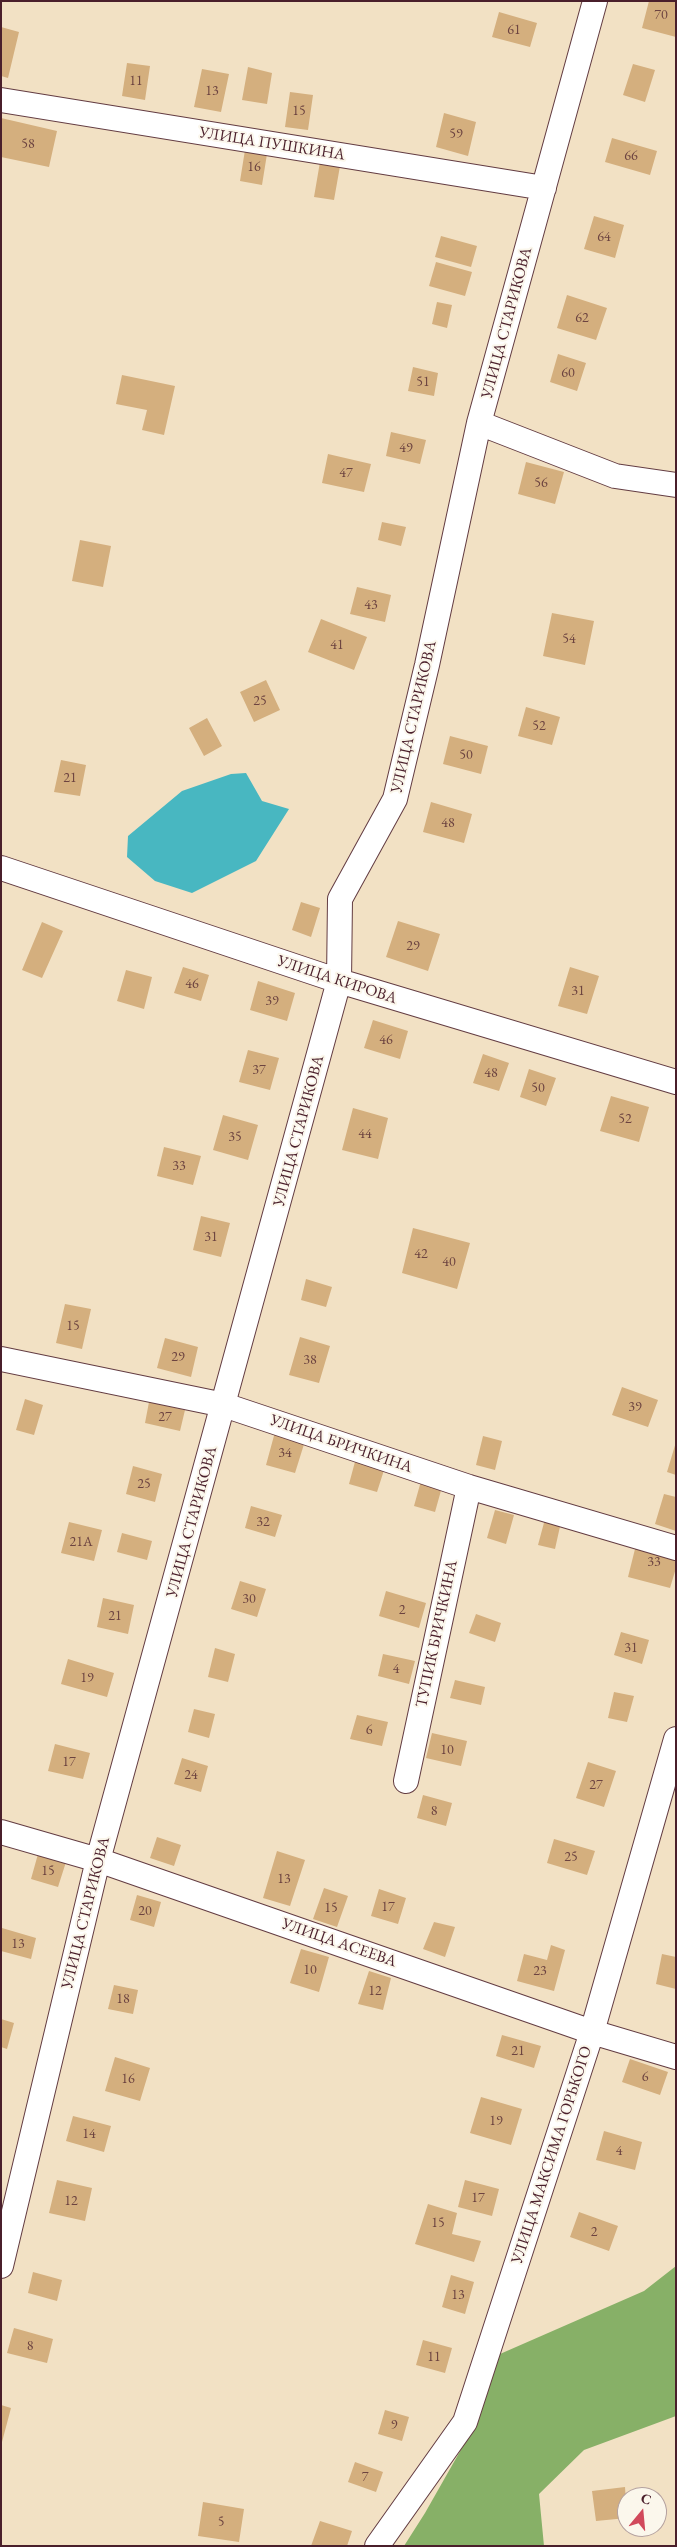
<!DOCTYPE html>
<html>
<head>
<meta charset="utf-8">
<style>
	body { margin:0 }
	#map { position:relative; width:677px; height:2547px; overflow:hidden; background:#f2e1c4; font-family:"EB Garamond",serif }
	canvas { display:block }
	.frame { position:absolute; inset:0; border:2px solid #4a1f2b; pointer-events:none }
	.north { position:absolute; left:617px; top:2487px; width:50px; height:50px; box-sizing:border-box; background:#fbf7ec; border:1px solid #b4a19f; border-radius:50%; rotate:17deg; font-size:14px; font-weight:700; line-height:20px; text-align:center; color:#4a1f2b }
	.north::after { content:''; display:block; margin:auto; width:18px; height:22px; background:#d1495b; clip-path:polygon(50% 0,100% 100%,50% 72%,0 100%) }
</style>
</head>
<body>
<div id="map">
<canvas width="677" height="2547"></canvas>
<div class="frame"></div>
<div class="north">С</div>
</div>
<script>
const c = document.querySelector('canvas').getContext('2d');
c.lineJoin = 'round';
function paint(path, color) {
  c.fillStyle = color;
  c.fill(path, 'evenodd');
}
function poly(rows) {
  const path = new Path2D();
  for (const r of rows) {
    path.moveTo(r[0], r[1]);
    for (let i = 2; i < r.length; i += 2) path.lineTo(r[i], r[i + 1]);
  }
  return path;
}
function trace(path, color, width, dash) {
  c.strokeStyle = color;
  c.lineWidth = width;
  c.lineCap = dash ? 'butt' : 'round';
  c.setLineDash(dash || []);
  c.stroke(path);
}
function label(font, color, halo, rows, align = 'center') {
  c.font = font + ' "EB Garamond",serif';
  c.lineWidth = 4;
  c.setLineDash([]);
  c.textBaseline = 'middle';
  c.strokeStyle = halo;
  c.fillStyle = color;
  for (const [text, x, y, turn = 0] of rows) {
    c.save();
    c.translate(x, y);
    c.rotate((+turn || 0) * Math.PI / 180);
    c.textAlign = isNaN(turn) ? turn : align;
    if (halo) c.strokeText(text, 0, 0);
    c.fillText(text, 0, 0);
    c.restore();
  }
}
paint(poly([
	[676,2266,676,2416,584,2450,539,2494,544,2546,404,2546,425,2513,467,2439,500,2354,644,2291]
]), '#87b067');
paint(poly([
	[246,773,262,801,289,809,256,861,192,893,155,881,127,857,128,836,182,791,231,774]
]), '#48b7c1');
paint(poly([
	[649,1,676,1,676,37,642,28],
	[499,12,537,23,530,47,492,37],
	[1,27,19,32,8,78,1,76],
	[127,63,150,66,145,100,122,96],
	[633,64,655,70,645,102,623,95],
	[248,67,272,73,267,104,242,100],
	[202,69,229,74,221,112,194,107],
	[290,92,313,95,308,130,285,127],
	[444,113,476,122,468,156,436,147],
	[1,118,57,131,49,167,1,157],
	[612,138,657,151,650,175,605,162],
	[245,150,267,154,262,185,240,181],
	[320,162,340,166,334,200,314,197],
	[594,216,624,225,615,258,584,249],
	[441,236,477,246,471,267,435,257],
	[436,262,472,272,465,296,429,286],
	[567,295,607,308,596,340,557,328],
	[437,302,452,305,447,328,432,324],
	[558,354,586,363,577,391,550,382],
	[413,367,438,373,434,396,408,391],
	[122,375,175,386,164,435,142,430,147,410,116,404],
	[391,432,426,440,420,464,386,456],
	[328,454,371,464,364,492,322,483],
	[526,462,564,472,555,504,518,494],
	[382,522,406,527,401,546,378,540],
	[80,540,111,546,103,587,72,581],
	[357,587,391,595,385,622,350,614],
	[552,613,594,621,585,665,543,656],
	[321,619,367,637,354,670,308,652],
	[266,680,280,710,254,722,240,692],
	[526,707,560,717,552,745,518,736],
	[207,718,222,746,204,756,189,728],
	[450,736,488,746,481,774,443,764],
	[61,760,86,765,80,796,54,792],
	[431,802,472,814,464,843,423,832],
	[301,902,320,908,311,937,292,930],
	[398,921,440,934,428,971,386,957],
	[42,922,63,931,42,978,22,970],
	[183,967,209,975,201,1001,174,993],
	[570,967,599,976,587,1014,558,1006],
	[126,970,152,977,144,1009,117,1001],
	[258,981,295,993,287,1021,250,1010],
	[373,1020,408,1031,400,1059,364,1048],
	[248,1050,279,1058,270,1090,239,1082],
	[483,1054,509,1063,499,1091,473,1083],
	[529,1069,556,1078,546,1106,520,1097],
	[611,1096,649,1107,639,1142,600,1131],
	[353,1108,388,1118,378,1159,342,1150],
	[223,1115,258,1125,248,1160,213,1150],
	[164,1147,201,1156,193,1185,157,1176],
	[201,1216,230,1223,221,1257,193,1250],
	[413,1228,470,1243,457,1289,402,1273],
	[306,1279,332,1287,326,1307,301,1300],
	[65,1304,91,1309,82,1349,56,1343],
	[300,1337,330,1346,319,1383,289,1375],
	[165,1338,198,1347,191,1377,157,1368],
	[622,1387,658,1400,648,1427,612,1415],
	[25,1399,43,1405,34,1435,16,1430],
	[149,1402,185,1410,180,1431,145,1423],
	[275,1432,305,1441,295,1473,266,1465],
	[483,1436,502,1441,495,1470,476,1465],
	[676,1442,676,1475,667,1472],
	[356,1458,385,1467,377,1492,349,1484],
	[133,1466,162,1474,155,1502,126,1494],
	[421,1481,442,1487,435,1512,414,1506],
	[664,1494,676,1497,676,1531,655,1524],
	[251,1506,282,1515,275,1537,245,1528],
	[495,1510,514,1515,506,1544,487,1538],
	[545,1519,561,1522,555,1549,538,1545],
	[69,1522,102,1530,94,1561,61,1553],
	[122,1533,152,1541,147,1560,117,1552],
	[636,1545,676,1556,676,1568,670,1588,628,1577],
	[240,1581,266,1589,257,1617,231,1609],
	[386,1591,426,1603,419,1628,379,1616],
	[103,1598,134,1605,128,1634,97,1627],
	[476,1614,501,1623,495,1642,469,1633],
	[621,1632,649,1640,642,1664,614,1655],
	[215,1648,235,1654,228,1682,208,1677],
	[383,1654,415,1661,409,1684,378,1676],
	[68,1659,114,1673,107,1697,61,1684],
	[455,1680,485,1687,481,1705,450,1698],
	[614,1692,634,1696,627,1722,608,1718],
	[194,1709,215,1714,209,1738,188,1732],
	[357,1715,388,1722,382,1746,350,1739],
	[432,1733,467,1741,461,1766,426,1758],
	[55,1744,90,1753,83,1779,48,1771],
	[182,1758,208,1766,201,1792,174,1784],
	[588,1762,616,1771,604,1807,576,1798],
	[423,1795,452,1803,446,1826,417,1818],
	[157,1837,181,1845,174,1866,150,1858],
	[554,1839,595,1851,587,1875,547,1863],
	[277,1851,305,1860,290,1906,263,1898],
	[38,1854,66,1862,58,1887,31,1879],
	[324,1888,348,1896,337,1927,313,1919],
	[379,1889,406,1898,398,1924,371,1916],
	[137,1895,161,1902,154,1927,130,1920],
	[434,1922,455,1927,445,1957,423,1949],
	[2,1928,36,1938,31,1959,1,1951],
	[551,1945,565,1950,554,1991,517,1981,524,1954,547,1960],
	[301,1949,329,1957,319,1992,290,1983],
	[662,1954,676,1957,676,1989,656,1984],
	[369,1971,391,1978,383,2010,358,2004],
	[114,1985,138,1990,133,2014,108,2009],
	[1,2019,14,2023,7,2049,1,2047],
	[502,2035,541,2046,534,2068,496,2056],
	[115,2057,150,2068,140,2101,105,2091],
	[630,2059,668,2072,660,2095,622,2082],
	[481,2097,522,2109,511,2145,470,2133],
	[73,2116,111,2126,104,2152,66,2141],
	[604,2131,642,2142,635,2170,596,2160],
	[57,2180,92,2188,85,2221,49,2213],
	[465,2180,499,2189,492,2216,458,2207],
	[428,2204,457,2213,452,2234,481,2241,474,2262,415,2244],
	[579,2212,618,2226,609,2251,570,2237],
	[33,2272,62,2280,57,2301,28,2293],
	[451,2275,474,2282,465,2314,442,2307],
	[14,2328,53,2339,47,2363,7,2353],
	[423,2340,452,2348,445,2373,416,2365],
	[1,2405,11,2408,2,2442,1,2442],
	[385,2410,409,2417,402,2441,378,2434],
	[355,2462,383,2472,376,2492,348,2482],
	[625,2487,627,2518,596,2521,592,2491],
	[203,2502,244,2509,239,2542,198,2536],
	[320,2521,352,2531,347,2546,311,2546]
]), '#d4af7e');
const street = poly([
	[1,100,544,188],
	[479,423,615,476,676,485],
	[1,868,339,981,676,1082],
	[1,1359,224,1405,469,1487,676,1548],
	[406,1781,469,1487],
	[1,1832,98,1860,592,2032,676,2057],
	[1,2266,98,1860,339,981,340,899,395,799,427,665,479,423,595,1],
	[377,2546,465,2422,592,2032,676,1739]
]);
trace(street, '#633c42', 26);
trace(street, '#fff', 24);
label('14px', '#6c4340', null, [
	["70",661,15],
	["61",514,30],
	["11",136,81],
	["13",212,91],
	["15",299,111],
	["59",456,134],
	["58",28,144],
	["66",631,156],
	["16",254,167],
	["64",604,237],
	["62",582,318],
	["60",568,373],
	["51",423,382],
	["49",406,448],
	["47",346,473],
	["56",541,483],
	["43",371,605],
	["54",569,639],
	["41",337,645],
	["25",260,701],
	["52",539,726],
	["50",466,755],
	["21",70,778],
	["48",448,823],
	["29",413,946],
	["46",192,984],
	["31",578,991],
	["39",272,1001],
	["46",386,1040],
	["37",259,1070],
	["48",491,1073],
	["50",538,1088],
	["52",625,1119],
	["44",365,1134],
	["35",235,1137],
	["33",179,1166],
	["31",211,1237],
	["42",421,1254],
	["40",449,1262],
	["15",73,1326],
	["29",178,1357],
	["38",310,1360],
	["39",635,1407],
	["27",165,1417],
	["34",285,1453],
	["25",144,1484],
	["32",263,1522],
	["21А",81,1542],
	["33",654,1562],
	["30",249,1599],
	["2",402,1610],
	["21",115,1616],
	["31",631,1648],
	["4",396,1669],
	["19",87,1678],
	["6",369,1730],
	["10",447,1750],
	["17",69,1762],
	["24",191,1775],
	["27",596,1785],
	["8",434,1811],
	["25",571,1857],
	["15",48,1871],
	["13",284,1879],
	["17",388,1907],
	["15",331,1908],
	["20",145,1911],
	["13",18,1944],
	["10",310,1970],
	["23",540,1971],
	["12",375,1991],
	["18",123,1999],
	["21",518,2051],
	["6",645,2077],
	["16",128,2079],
	["19",496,2121],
	["14",89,2134],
	["4",619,2151],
	["17",478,2198],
	["12",71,2201],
	["15",438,2223],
	["2",594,2232],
	["13",458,2295],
	["8",30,2346],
	["11",434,2357],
	["9",394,2425],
	["7",365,2477],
	["5",221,2522]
]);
label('16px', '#4a1f2b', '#fbf7ec', [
	["УЛИЦА ПУШКИНА",272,144,9],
	["УЛИЦА СТАРИКОВА",507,323,-75],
	["УЛИЦА СТАРИКОВА",414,717,-77],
	["УЛИЦА КИРОВА",337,980,18],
	["УЛИЦА СТАРИКОВА",299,1131,-75],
	["УЛИЦА БРИЧКИНА",341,1444,19],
	["УЛИЦА СТАРИКОВА",192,1522,-75],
	["ТУПИК БРИЧКИНА",437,1634,-78],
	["УЛИЦА СТАРИКОВА",86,1913,-76],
	["УЛИЦА АСЕЕВА",339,1943,19],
	["УЛИЦА МАКСИМА ГОРЬКОГО",552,2155,-72]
]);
</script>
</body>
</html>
